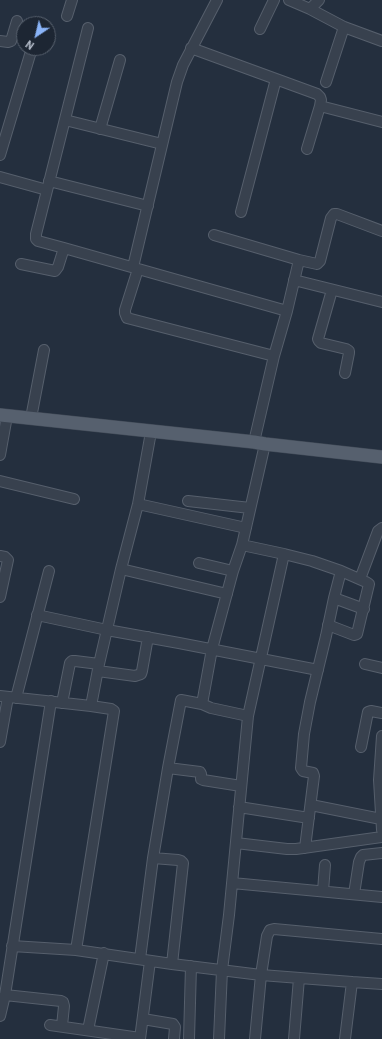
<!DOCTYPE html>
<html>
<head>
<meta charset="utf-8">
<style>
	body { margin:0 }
	#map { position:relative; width:382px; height:1039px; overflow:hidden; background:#242f3e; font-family:Barlow,sans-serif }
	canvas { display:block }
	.north { position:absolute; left:16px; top:16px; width:40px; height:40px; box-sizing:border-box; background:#1d2633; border:1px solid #59626f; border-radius:50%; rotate:215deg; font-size:11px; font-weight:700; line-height:16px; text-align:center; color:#b4bcc9 }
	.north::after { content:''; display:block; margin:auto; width:14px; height:18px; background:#8ab4f8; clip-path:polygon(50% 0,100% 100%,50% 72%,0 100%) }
</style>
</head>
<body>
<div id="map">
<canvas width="382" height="1039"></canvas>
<div class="north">N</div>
</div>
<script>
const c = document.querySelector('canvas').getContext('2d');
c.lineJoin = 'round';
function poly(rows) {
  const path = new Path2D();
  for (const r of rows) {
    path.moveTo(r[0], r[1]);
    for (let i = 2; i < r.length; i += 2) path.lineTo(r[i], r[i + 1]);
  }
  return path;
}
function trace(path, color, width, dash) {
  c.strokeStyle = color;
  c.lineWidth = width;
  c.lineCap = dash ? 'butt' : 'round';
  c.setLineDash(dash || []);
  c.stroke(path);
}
const minor = poly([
	[289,0,310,9,344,27,382,41],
	[310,9,319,0],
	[67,16,72,0],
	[88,28,36,234,36,239,38,241,64,248,287,311],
	[260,29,274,0],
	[0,41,8,42,11,41,17,21],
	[191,48,317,94,320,97,321,100,320,106,307,149],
	[326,82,344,27],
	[320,106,382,122],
	[65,120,162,144],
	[100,129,120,60],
	[0,155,32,48],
	[0,177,47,190],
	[49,181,148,206],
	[241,212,276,79],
	[214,235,299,260,317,264,320,261,331,218,334,214,337,214,382,231],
	[21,264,55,271,58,267,64,248],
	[133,267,177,82,183,65,217,0],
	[138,269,125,310,125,313,127,318,274,356],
	[294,280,382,302],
	[332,290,318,339,319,341,321,343,346,349,349,351,349,353,345,373],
	[31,418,44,350],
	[254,442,274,356,287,311,299,260],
	[0,455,7,416],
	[0,481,74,499],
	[188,501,250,508],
	[138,504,246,528],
	[284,554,312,561,341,571,366,582,369,584,357,634,354,635,328,625],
	[0,556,5,557,8,560,0,597],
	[199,563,233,571],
	[121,569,227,594],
	[360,579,378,531,382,528],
	[334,598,364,609],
	[37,615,107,630,179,643,318,670],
	[365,664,382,668],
	[98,671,135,676,141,674,142,671,148,637],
	[0,696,91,706,111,709,114,711,76,950],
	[16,698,49,571],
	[62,703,70,663,72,661,75,661,99,664],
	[202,704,212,649,233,571,242,545],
	[91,706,99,664,121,569,138,504,151,432],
	[382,736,379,780,382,830],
	[0,742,8,697],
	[361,747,368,712,371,711,382,713],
	[168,768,200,772,201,774,201,779,203,780,241,786],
	[311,805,381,819],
	[239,807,309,818],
	[236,843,287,849,296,849,382,837],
	[305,848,314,776,313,773,303,771,301,768,304,734,310,702,326,636,334,598,341,571],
	[153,858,178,860,181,861,183,863,172,964],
	[232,883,382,897],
	[323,891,325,865],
	[354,894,359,862,361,857,363,855,382,853],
	[12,946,76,950,172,964,261,975,352,982,382,984],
	[140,959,153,858,168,768,181,700,202,704,211,708,248,716],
	[5,995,61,1001,63,1002,64,1006,62,1026],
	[0,1016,5,995,51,701],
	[143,1019,173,1024,175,1027,174,1039],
	[50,1025,140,1038],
	[88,1030,104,953],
	[140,1039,150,961],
	[189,1039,191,966],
	[219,1039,222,970,229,915,248,716,284,554,242,545,265,444],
	[255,1039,261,975,267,936,270,930,274,929,382,939],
	[294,1039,299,978],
	[345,1039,352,982]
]);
const major = poly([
	[0,415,254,442,265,444,382,457]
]);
trace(minor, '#565f6c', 12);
trace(major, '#414a57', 14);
trace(minor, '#38414e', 10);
trace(major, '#56606e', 13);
</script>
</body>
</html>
